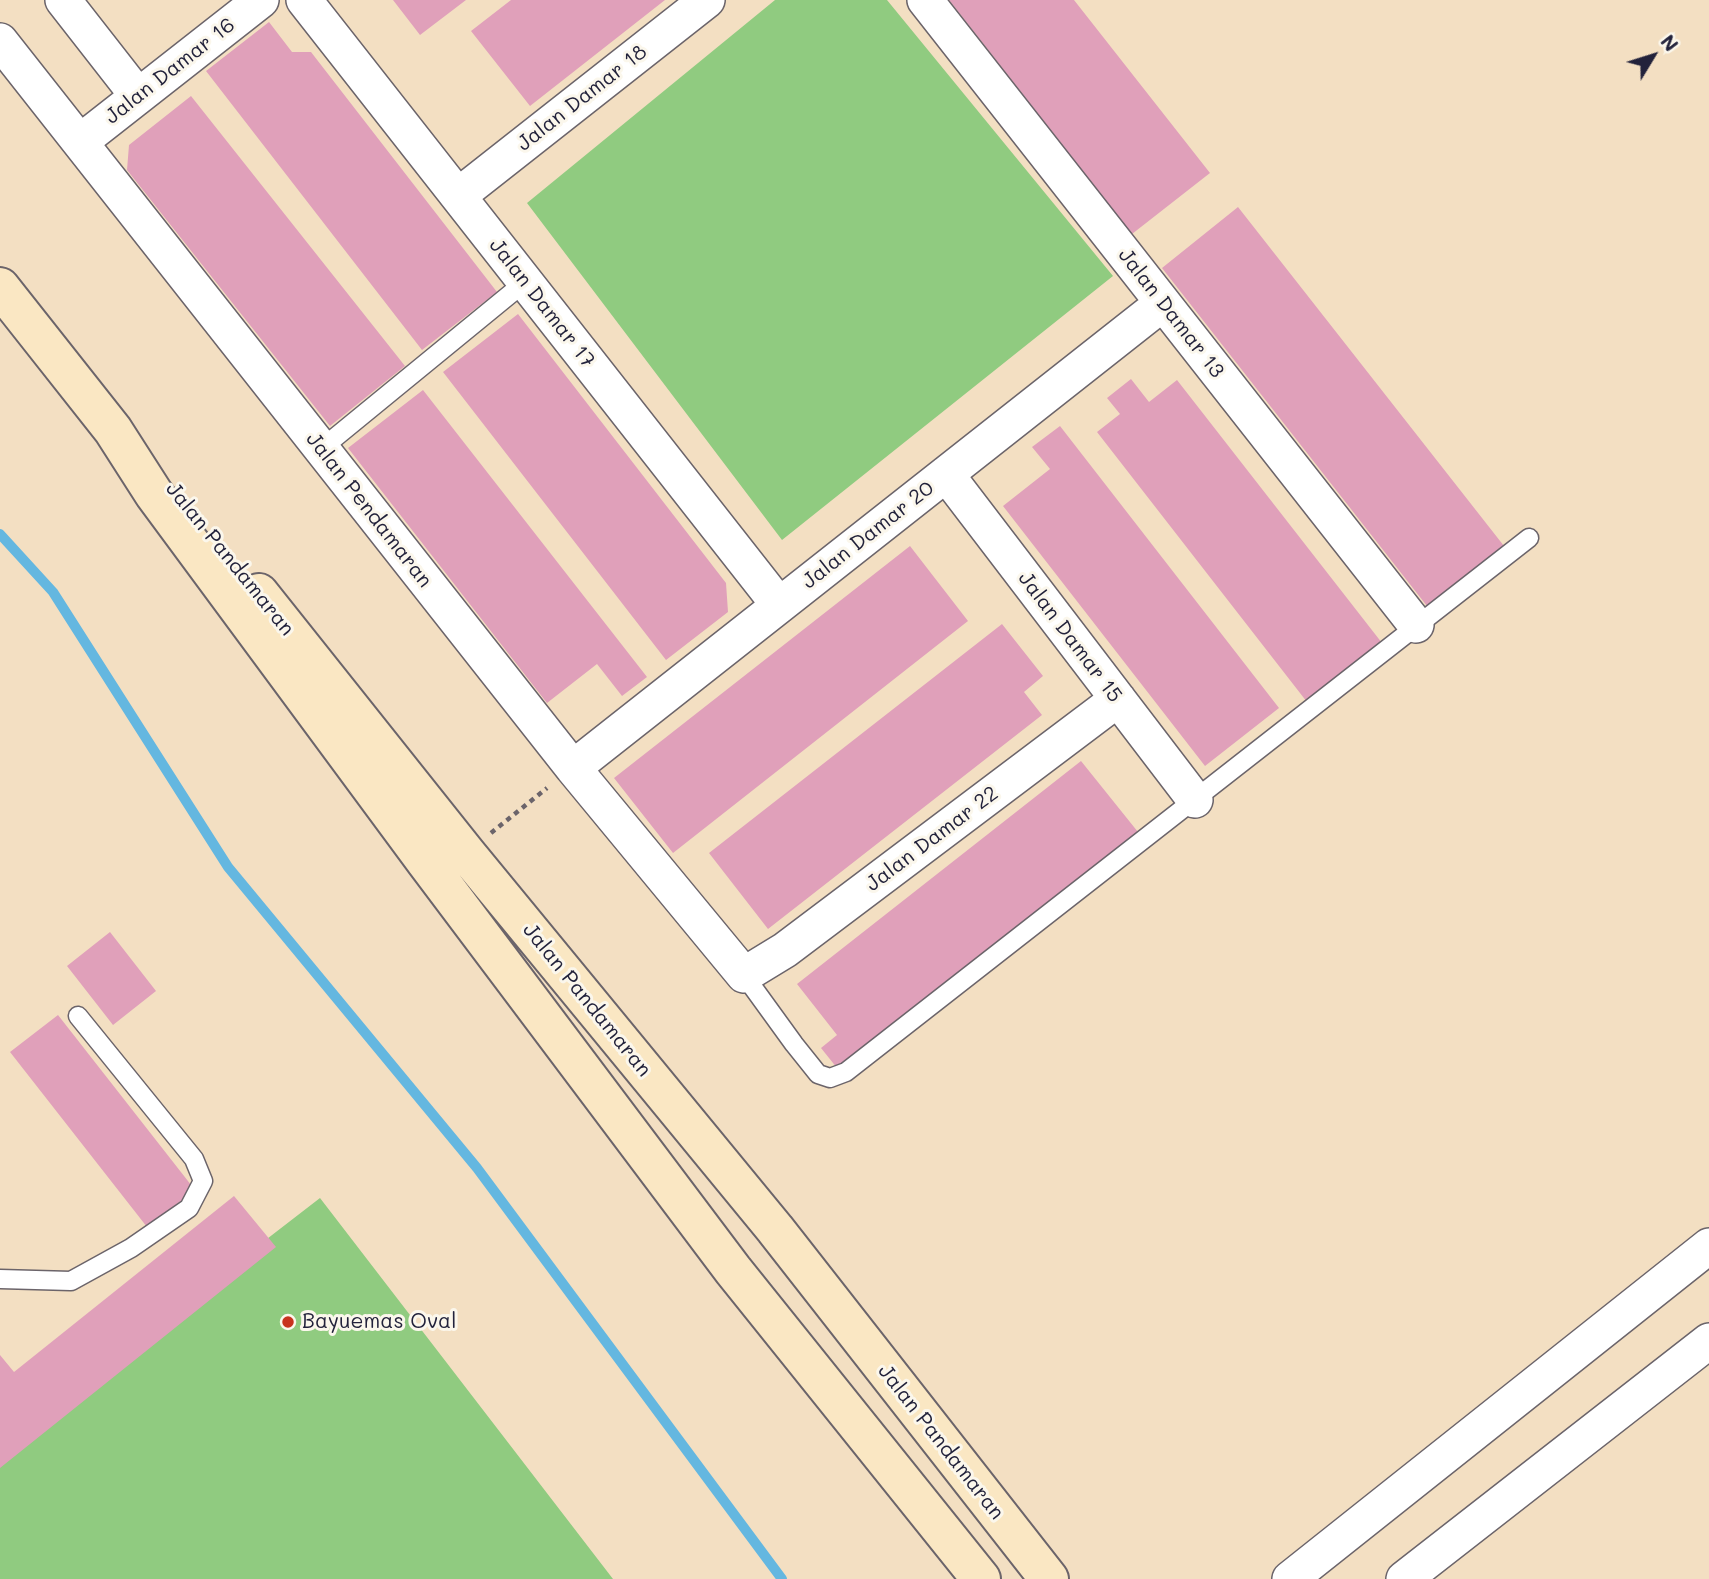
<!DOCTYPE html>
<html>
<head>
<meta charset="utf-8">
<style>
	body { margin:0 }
	#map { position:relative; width:1709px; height:1579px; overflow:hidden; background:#f3dfc2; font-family:Mali,sans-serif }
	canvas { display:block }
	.north { position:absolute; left:1618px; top:21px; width:70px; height:70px; -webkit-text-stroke:5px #fbf7ec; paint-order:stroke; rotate:52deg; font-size:19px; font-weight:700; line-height:28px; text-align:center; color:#22223b }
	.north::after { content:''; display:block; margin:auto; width:24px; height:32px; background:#22223b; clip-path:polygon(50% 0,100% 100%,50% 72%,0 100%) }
</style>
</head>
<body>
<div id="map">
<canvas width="1709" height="1579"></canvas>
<div class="north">N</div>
</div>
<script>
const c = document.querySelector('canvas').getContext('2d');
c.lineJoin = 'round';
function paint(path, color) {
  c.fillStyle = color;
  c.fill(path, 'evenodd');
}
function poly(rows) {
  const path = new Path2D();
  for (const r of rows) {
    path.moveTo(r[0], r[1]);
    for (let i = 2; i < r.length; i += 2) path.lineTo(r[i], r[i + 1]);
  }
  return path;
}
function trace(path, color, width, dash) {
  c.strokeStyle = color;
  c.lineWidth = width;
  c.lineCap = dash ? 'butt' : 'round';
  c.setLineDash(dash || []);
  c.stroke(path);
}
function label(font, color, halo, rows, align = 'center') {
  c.font = font + ' Mali,sans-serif';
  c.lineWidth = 6;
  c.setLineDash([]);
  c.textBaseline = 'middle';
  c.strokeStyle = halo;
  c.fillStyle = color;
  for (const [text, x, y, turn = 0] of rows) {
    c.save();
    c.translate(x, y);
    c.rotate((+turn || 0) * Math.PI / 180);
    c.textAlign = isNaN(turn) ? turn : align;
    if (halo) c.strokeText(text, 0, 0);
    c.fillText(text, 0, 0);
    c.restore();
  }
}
paint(poly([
	[775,0,887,0,1113,276,782,540,527,203],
	[320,1198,613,1579,0,1579,0,1445]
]), '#90cb80');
trace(poly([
	[0,534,53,592,228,867,477,1168,782,1579]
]), '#64b7e0', 10);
paint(poly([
	[393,0,466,0,420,35],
	[511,0,665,0,530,106,471,31],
	[949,0,1074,0,1210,173,1132,234],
	[269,22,292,52,311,52,497,292,422,350,206,71],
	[191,96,405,366,330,426,127,170,129,145],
	[1238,207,1504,546,1427,606,1162,268],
	[518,314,726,583,728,612,666,660,443,372],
	[1131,379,1149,402,1177,380,1382,643,1307,702,1097,432,1120,414,1107,398],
	[423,390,647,677,622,696,597,664,547,703,348,448],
	[1060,426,1279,708,1205,766,1003,506,1050,469,1032,447],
	[910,546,968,621,673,853,614,778],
	[1002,624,1043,676,1024,692,1042,715,768,929,709,853],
	[1081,761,1138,832,837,1068,821,1048,837,1035,797,984],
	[110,932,156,991,113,1025,67,966],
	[58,1015,195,1190,147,1227,10,1052],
	[234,1196,276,1247,0,1468,0,1355,14,1372]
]), '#e0a0ba');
const lane = poly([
	[321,449,525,282],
	[744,975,794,1044,818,1074,830,1078,846,1072,1529,538],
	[0,1279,71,1281,131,1248,189,1208,203,1181,194,1159,78,1016]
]);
const street = poly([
	[63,0,138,96],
	[304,0,779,605],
	[925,0,1416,625],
	[0,41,573,768,744,975,785,950,1118,699],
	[80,142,261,0],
	[458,196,707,0],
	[946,474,1195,800],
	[573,768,1163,303],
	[1290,1579,1709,1246],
	[1404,1579,1709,1341]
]);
const secondary = poly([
	[0,287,113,430,154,494,426,862,733,1270,981,1579],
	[259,593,466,853,775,1229,1049,1579]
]);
trace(lane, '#6b646a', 21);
trace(street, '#6b646a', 38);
trace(secondary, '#6b646a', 42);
trace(poly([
	[491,833,547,788]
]), '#6b646a', 4.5, [5, 5]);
trace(lane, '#fff', 18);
trace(street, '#fff', 35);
trace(secondary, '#fae7c3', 38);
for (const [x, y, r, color] of [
	[288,1322,7,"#c8321e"]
]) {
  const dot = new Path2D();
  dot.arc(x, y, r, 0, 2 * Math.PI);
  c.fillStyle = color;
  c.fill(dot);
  trace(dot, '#fbf7ec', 2.5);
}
label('21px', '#22223b', '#fbf7ec', [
	["Jalan Damar 16",170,71,-38],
	["Jalan Damar 18",582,98,-38],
	["Jalan Damar 17",542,303,52],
	["Jalan Damar 13",1171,313,52],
	["Jalan Pendamaran",369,510,52],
	["Jalan Damar 20",868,535,-38],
	["Jalan Pandamaran",230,559,51],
	["Jalan Damar 15",1070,637,53],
	["Jalan Damar 22",932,839,-37],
	["Jalan Pandamaran",587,1000,51],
	["Jalan Pandamaran",941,1442,52]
]);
label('21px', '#22223b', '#fbf7ec', [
	["Bayuemas Oval",302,1322]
], 'left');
</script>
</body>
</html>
